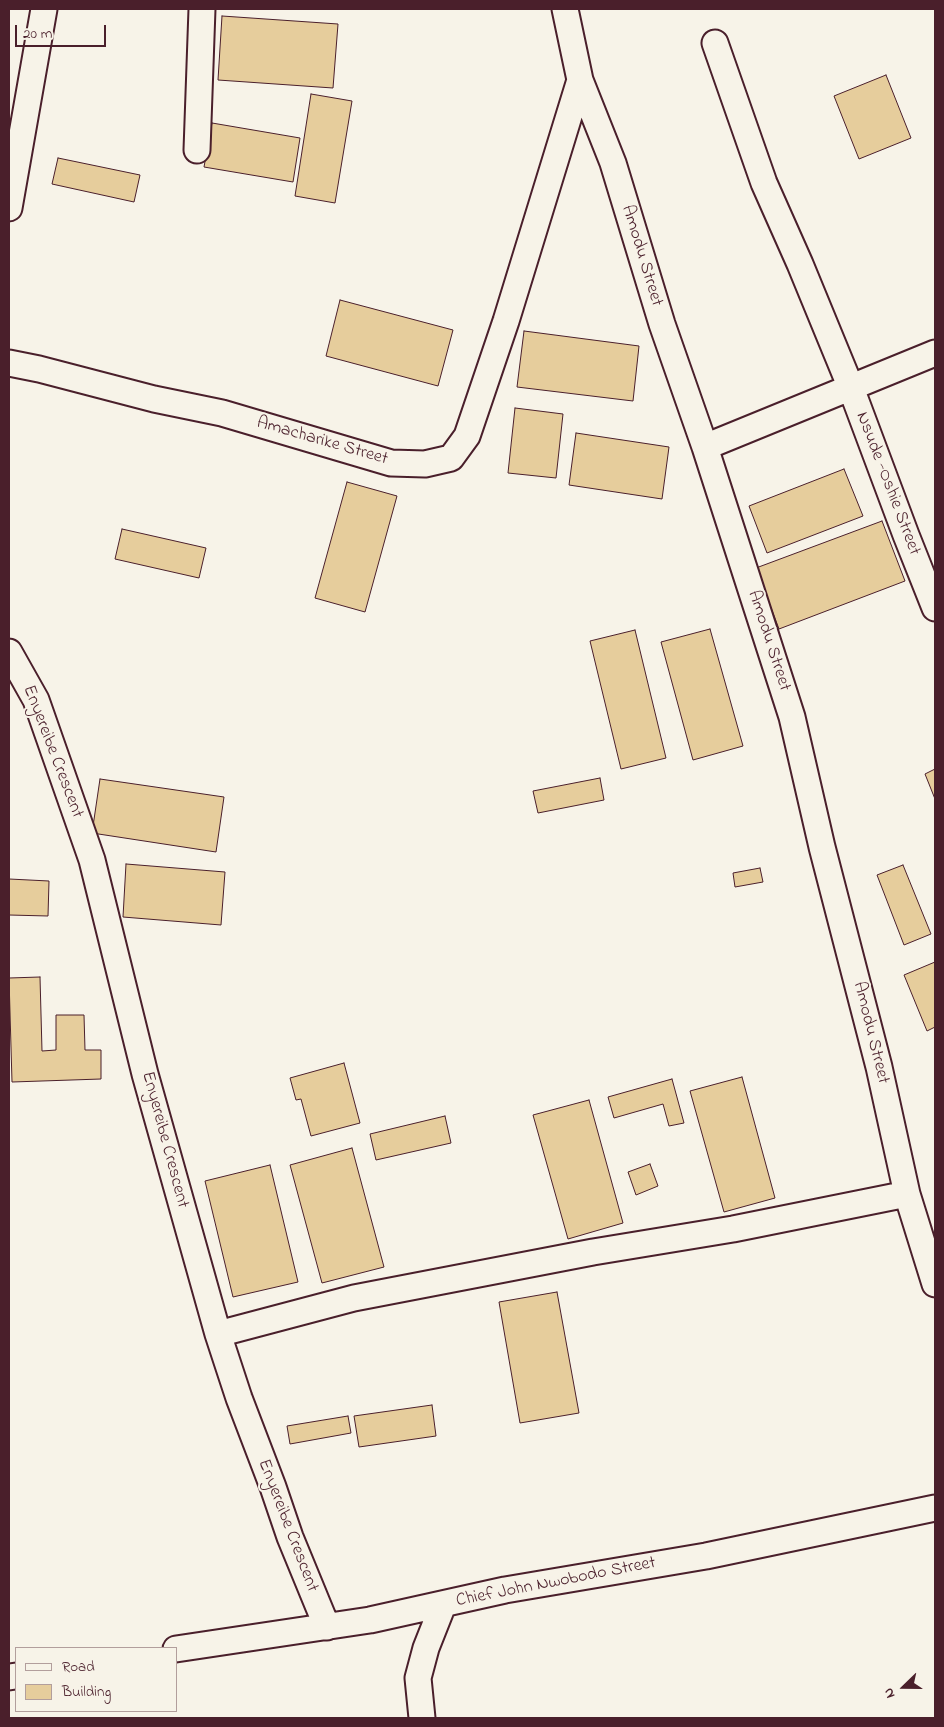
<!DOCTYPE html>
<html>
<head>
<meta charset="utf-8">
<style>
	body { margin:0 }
	#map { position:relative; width:944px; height:1727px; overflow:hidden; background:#f7f3e8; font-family:"Indie Flower",sans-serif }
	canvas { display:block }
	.frame { position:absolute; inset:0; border:10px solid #4a1f2b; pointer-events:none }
	.legend { position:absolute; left:15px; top:1647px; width:162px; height:65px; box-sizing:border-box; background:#f7f3e8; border:1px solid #b29e9c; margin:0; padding:6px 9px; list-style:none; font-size:15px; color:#4a1f2b }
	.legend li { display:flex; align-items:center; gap:10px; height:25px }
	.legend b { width:25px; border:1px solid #b29e9c }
	.north { position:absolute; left:879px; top:1662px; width:50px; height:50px; -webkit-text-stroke:4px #f7f3e8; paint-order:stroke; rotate:248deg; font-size:14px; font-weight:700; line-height:20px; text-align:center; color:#4a1f2b }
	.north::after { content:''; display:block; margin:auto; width:18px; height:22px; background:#4a1f2b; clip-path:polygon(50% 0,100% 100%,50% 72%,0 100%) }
	.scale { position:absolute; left:15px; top:25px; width:91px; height:22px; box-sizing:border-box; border:2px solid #4a1f2b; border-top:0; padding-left:6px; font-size:15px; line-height:18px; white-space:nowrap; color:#4a1f2b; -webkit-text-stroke:4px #f7f3e8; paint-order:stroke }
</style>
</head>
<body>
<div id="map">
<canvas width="944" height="1727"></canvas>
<div class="frame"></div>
<ul class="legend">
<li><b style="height:6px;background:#f7f3e8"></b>Road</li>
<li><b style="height:14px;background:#e6cd9c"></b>Building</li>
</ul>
<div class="north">N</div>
<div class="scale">20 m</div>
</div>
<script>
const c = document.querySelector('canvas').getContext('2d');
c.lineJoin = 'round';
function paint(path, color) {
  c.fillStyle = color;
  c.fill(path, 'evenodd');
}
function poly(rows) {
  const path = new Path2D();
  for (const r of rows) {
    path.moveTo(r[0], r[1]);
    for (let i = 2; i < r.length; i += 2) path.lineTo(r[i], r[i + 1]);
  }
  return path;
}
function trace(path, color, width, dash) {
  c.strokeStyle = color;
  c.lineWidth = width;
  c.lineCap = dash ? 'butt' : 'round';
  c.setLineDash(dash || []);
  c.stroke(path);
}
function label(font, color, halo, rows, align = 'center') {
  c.font = font + ' "Indie Flower",sans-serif';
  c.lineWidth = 4;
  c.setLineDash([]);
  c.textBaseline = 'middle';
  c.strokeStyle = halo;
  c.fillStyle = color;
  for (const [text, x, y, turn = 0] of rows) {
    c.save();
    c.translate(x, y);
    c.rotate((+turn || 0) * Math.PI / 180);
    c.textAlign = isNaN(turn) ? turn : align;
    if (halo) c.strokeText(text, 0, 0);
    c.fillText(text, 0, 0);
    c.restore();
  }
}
const building = poly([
	[222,16,338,24,333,88,218,80,222,16],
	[886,75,911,138,859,159,834,96,886,75],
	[311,94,352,101,335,203,295,196,311,94],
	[212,123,300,138,293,182,204,167,212,123],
	[58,158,140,175,134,202,52,184,58,158],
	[340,300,453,330,438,386,326,356,340,300],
	[524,331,639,346,633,401,517,387,524,331],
	[515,408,563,414,556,478,508,473,515,408],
	[576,433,669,447,662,499,569,485,576,433],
	[844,469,863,516,767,553,749,506,844,469],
	[347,482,397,496,365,612,315,598,347,482],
	[882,521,905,581,779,629,756,568,882,521],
	[122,529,206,548,199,578,115,559,122,529],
	[710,629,743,746,693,760,661,642,710,629],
	[635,630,666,758,621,769,590,641,635,630],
	[935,769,935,799,925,774,935,769],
	[600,778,604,800,538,813,533,791,600,778],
	[100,779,224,797,216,852,92,833,100,779],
	[126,864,225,872,221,925,123,917,126,864],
	[903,865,931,934,904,945,877,875,903,865],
	[760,868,763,882,735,887,733,873,760,868],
	[9,879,49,881,48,916,9,915,9,879],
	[935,962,935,1027,927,1031,904,975,935,962],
	[40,977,42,1051,56,1050,56,1015,84,1015,85,1050,101,1050,101,1079,12,1082,9,978,40,977],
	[344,1063,360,1123,311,1136,301,1099,296,1100,290,1078,344,1063],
	[742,1077,775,1198,724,1212,690,1091,742,1077],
	[672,1079,684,1123,669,1126,663,1104,614,1118,608,1097,672,1079],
	[589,1100,623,1223,568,1239,533,1115,589,1100],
	[445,1116,451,1143,376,1160,370,1134,445,1116],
	[352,1148,384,1267,322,1283,290,1165,352,1148],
	[650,1164,658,1186,636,1195,628,1172,650,1164],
	[270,1165,298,1282,233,1297,205,1181,270,1165],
	[557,1292,579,1413,520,1423,499,1302,557,1292],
	[432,1405,436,1436,359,1447,354,1416,432,1405],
	[348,1416,351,1433,290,1444,287,1426,348,1416]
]);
paint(building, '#e6cd9c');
trace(building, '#4a1f2b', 1);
const street = poly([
	[565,9,580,80,613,163,662,324,705,447,792,717,822,847,879,1067,907,1194,935,1284],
	[715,43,764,183,800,264,851,388,906,535,935,608],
	[197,150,202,9],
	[9,208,44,9],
	[9,363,39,369,154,399,222,413,391,463,425,464,451,458,467,436,506,321,580,80],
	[705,447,935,353],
	[9,652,36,700,92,860,145,1074,218,1334,239,1398,273,1487,290,1537,327,1627],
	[218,1334,354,1298,593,1252,733,1229,907,1194],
	[176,1649,370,1620,505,1590,706,1556,935,1508],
	[9,1677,16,1676],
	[422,1718,418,1678,426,1648,443,1605]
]);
trace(street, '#4a1f2b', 29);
trace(street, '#f7f3e8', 25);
label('18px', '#4a1f2b', '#f7f3e8', [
	["Amodu Street",641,256,73],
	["Amacharike Street",322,442,16],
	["Nsude -Oshie Street",887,484,69],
	["Amodu Street",768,641,72],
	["Enyereibe Crescent",52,752,69],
	["Amodu Street",870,1033,76],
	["Enyereibe Crescent",164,1140,75],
	["Enyereibe Crescent",287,1526,69],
	["Chief John Nwobodo Street",556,1583,-11]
]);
</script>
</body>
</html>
